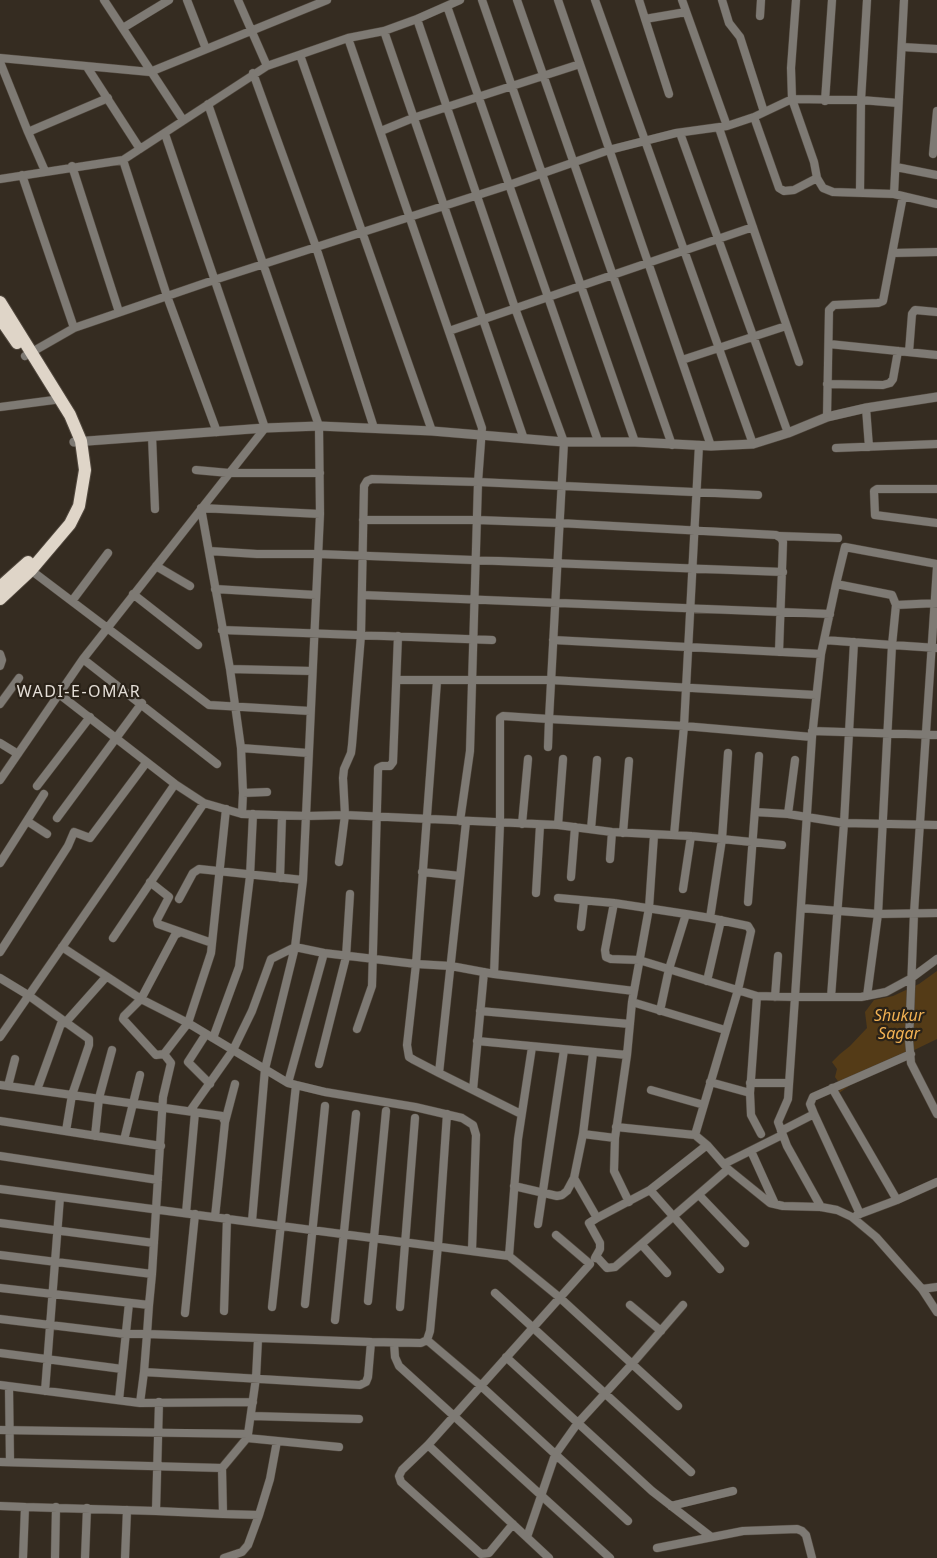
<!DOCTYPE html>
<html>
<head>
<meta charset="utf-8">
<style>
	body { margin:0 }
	canvas { display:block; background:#352c21 }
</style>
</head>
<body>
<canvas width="937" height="1558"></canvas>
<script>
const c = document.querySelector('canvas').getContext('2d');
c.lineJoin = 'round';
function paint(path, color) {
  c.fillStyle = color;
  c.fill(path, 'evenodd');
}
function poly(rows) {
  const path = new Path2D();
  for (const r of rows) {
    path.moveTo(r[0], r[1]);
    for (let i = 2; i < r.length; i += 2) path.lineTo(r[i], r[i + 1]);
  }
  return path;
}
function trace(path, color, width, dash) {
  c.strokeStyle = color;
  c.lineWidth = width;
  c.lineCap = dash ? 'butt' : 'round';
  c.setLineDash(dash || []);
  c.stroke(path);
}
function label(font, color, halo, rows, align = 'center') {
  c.font = font + ' "Noto Sans",sans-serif';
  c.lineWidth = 4.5;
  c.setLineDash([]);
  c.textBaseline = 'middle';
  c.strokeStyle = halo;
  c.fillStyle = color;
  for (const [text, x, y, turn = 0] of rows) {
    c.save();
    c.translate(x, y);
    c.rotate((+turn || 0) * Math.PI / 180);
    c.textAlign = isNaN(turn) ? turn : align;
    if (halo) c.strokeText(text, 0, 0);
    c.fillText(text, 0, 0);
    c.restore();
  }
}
paint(poly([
	[937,971,937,1039,869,1072,839,1093,840,1084,835,1077,837,1069,832,1062,840,1054,850,1046,867,1028,865,1012,874,1000,893,996,919,984]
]), '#543b17');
const minor = poly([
	[104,0,183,120],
	[187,0,206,49],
	[238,0,267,66],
	[482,0,635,442],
	[517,0,672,445],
	[558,0,711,446],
	[595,0,753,444],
	[639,0,669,94],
	[682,0,727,126],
	[722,0,729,23,740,37,764,112],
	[796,0,791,68,792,99,814,162,817,178,823,188,833,192,894,194,937,204],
	[447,6,598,441],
	[760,16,761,0],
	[417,19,515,308,564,442,549,719,684,726,812,737],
	[645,19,686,12],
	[123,28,169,0],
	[384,31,524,439],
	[348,38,482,428,478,482,470,751,460,821],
	[902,47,937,49],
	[300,55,432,431],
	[0,58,150,72,327,0],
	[0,62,28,132,108,98],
	[87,67,140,149],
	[253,73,316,247,374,428],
	[825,101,832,0],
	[208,104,319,426,320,514,303,880,295,947,265,1069,252,1221],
	[754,117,779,188,784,191,794,190,817,178],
	[719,128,799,362],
	[381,131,413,118,580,64],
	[28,132,45,171],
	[680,133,788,433],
	[933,154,937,111],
	[123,160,167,296,217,432],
	[72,166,119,312],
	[896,167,937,175],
	[22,175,74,328],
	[0,179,123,160,267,66,348,38,384,31,417,19,460,0],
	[860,192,861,100,867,0],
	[894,194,904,0],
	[893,253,937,252],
	[449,331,753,227],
	[829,344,937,355],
	[909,352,912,314,915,310,937,312],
	[25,356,74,328,214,280,509,185,609,150,676,133,727,126,754,117,792,99,861,100,898,103],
	[682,360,786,326],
	[827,384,883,385,890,383,893,379,898,351],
	[0,407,54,400],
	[866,408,869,447],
	[827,417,829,310,834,305,878,303,883,301,903,196],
	[152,436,155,509],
	[836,448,937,444],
	[196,470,229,473,320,473],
	[937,489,877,489,874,491,875,515,937,523],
	[363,520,477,520,559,523,776,535,781,538,783,542,779,652],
	[779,536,838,538],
	[209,551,257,554,318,554,783,572],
	[156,566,190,586],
	[937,567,914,913,909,1040,911,1063,937,1114],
	[28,568,209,705,310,711],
	[836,584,845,547,937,564],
	[215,589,316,595],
	[133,594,198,645],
	[362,595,830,614],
	[72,601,108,553],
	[896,605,937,603],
	[222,630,492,640],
	[553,640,821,654,824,640,892,645,878,914,867,996],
	[824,640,836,584,892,595,896,605,892,645,937,648],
	[0,654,2,660,0,666],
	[83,659,217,764],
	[230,669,312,671],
	[398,680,551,680,816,695],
	[437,681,416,964,407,1045,409,1057,414,1060,439,1073],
	[59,694,175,784,204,803,242,814,307,816,345,815,558,825,612,832,691,836,782,845],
	[0,704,19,678],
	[812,731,937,735],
	[0,743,18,754],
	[241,748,308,753],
	[728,753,722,839,710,918,748,926,751,931,738,990,695,1135,707,1145,728,1169,770,1203,783,1206,821,1207,837,1210,852,1217,876,1237,922,1289,937,1312],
	[0,780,83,659,265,428,165,134],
	[37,786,90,717],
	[243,793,267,792],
	[755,812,788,814,844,823,937,825],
	[242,814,243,793,241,748,230,669,201,508,320,514],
	[788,814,795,760],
	[57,818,142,703],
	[27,821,47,834],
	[466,822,439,1073,521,1114],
	[522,824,528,759],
	[558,825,563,759],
	[591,829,597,760],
	[623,833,629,761],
	[674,835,684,726,699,445],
	[610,859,612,832],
	[339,862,345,815,343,778,344,769,351,753,352,745,361,635,364,486,367,481,372,479,478,482,758,495],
	[0,863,44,794],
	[422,872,460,876],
	[571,877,575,827],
	[280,878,282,816],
	[150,882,169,897,157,920,158,924,212,943],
	[683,889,691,836],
	[536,893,540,825],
	[558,898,614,903,686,914],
	[179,899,193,873,199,869,303,880],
	[748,902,759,756],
	[614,903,605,950,606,957,611,959,639,960,757,996,795,997,812,737,821,654],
	[801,908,878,914,937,913],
	[581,927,584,901],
	[113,938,204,803],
	[62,947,141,999,188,1023,288,1083,296,1085,272,1307],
	[0,952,68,846,74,832,90,838,146,763],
	[494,974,500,823,500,718,503,716,549,719,548,747],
	[0,978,28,995,89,1039,89,1045,72,1095,66,1131],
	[707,981,721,920],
	[775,997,778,956],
	[831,997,844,823,854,642],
	[632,1002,725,1030],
	[480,1011,630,1024],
	[660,1011,669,969,686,914,710,918],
	[65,1023,106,977],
	[357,1029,372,986,378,771,378,768,382,766,390,766,393,762,398,636],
	[206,1034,188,1062,210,1084],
	[0,1037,175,784],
	[213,1038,239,967,250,876,253,814],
	[477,1041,627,1055],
	[164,1054,188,1023,211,953,226,809],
	[319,1064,346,957,350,894],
	[710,1082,750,1093,757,996],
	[288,1083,324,953,416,964,451,966,494,974,634,991],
	[750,1083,789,1083],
	[0,1085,222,1116,225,1122,215,1217],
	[296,1085,325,1092,415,1107,462,1118,473,1125,476,1135,472,1250],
	[8,1086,15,1059],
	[832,1088,897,1200],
	[37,1090,62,1021],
	[473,1090,484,972],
	[651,1090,704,1105],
	[750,1093,751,1115,761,1134],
	[190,1111,233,1050,252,1011,271,959,295,947,324,953],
	[814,1114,860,1214],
	[0,1121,161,1146],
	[225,1122,235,1084],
	[616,1127,695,1135],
	[781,1131,814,1114,810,1104,813,1097,911,1054],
	[583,1134,615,1138],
	[95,1136,99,1098,112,1050],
	[124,1140,140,1075],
	[751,1151,775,1204],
	[0,1156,158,1180],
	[724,1164,782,1135],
	[574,1178,597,1218,650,1190,707,1145],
	[514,1186,557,1196,562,1195,567,1191,574,1178,583,1134,593,1053],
	[0,1189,509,1256,559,1297,678,1406],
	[650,1190,720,1269],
	[699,1195,745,1243],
	[629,1202,614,1171,615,1138,627,1055,632,1002,649,908,654,835],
	[821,1207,787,1146,778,1122,788,1099,795,997,861,997,886,992,910,979,937,959],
	[186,1213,195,1112],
	[857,1215,897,1200,937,1182],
	[0,1223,154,1243],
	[538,1224,564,1050],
	[642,1245,667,1273],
	[0,1255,152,1274],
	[509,1256,518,1139,532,1047],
	[596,1256,607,1268,615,1267,728,1169],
	[595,1258,600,1249,600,1243,589,1223,597,1218],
	[0,1288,149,1305],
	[922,1289,937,1287],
	[495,1293,691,1472],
	[368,1301,386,1111],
	[305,1304,325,1106],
	[630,1305,661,1331],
	[400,1307,415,1118],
	[224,1311,227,1218],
	[185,1313,195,1214],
	[0,1319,125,1334,147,1334,371,1342,368,1377,366,1382,360,1385,144,1372,147,1334,149,1305,152,1274,163,1097,171,1063,164,1054,156,1055,123,1019,124,1016,141,999,175,935,179,933],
	[335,1320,356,1114],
	[427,1340,480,1385,628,1521],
	[371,1342,421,1343,427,1340,430,1331,438,1245,447,1114],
	[394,1343,395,1357,399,1366,610,1558],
	[0,1353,122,1369],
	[506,1357,652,1491,710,1536],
	[0,1385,140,1403,253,1402],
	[9,1387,10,1462],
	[45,1391,60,1197],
	[119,1400,129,1303],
	[140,1403,144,1372],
	[252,1416,359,1419],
	[0,1430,248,1434],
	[247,1438,339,1447],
	[428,1445,549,1558],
	[0,1462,222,1468],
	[0,1506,25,1507,23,1558],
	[671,1506,733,1491],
	[25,1507,156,1511,159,1402],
	[156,1511,223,1514],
	[259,1515,270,1479,277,1441],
	[513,1524,489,1553,481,1554,401,1482,399,1476,402,1470,428,1445,590,1264,556,1235],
	[527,1537,555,1455,577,1424,632,1364,683,1305],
	[657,1548,743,1531,797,1529,802,1531,806,1535,812,1558],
	[55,1558,56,1507],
	[85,1558,87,1508],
	[125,1558,127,1510],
	[224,1558,242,1552,248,1545,259,1515,223,1514,222,1468,247,1438,248,1434,256,1378,258,1339]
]);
const tertiary = poly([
	[74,442,265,428,319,426,432,431,564,442,635,442,711,446,753,444,788,433,827,417,866,408,937,397]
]);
const trunk = poly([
	[0,302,70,415,81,441,85,470,79,506,70,524,31,570,0,599],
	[0,318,17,343],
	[0,587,28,562]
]);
trace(minor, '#51483e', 9);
trace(tertiary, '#51483e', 10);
trace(trunk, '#51483e', 14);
trace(minor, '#7e7a74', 8);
trace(tertiary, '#7e7a74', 9);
trace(trunk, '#dfd5c8', 12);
c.letterSpacing = '1.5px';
label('16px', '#e4ded7', '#2a2218', [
	["WADI-E-OMAR",79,692]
]);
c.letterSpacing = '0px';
label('italic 16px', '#f2b153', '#2a2218', [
	["Shukur",899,1016],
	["Sagar",899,1034]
]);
</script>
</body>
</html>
